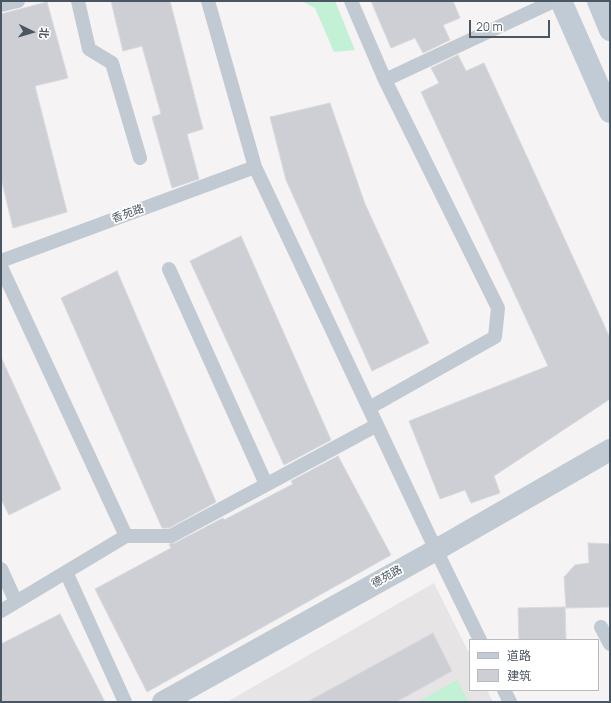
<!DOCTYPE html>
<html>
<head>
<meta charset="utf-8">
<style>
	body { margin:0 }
	#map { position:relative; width:611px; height:703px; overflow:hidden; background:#f5f3f3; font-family:Manrope,"Noto Sans SC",sans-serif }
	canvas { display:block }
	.frame { position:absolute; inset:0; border:2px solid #4a5661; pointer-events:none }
	.legend { position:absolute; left:469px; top:639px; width:130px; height:52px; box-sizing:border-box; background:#fff; border:1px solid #b7bbc0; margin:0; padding:5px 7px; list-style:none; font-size:12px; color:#4a5661 }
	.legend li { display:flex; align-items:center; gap:8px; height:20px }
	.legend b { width:20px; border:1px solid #b7bbc0 }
	.north { position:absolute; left:12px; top:12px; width:40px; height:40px; -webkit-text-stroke:3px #fff; paint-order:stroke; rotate:95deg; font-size:11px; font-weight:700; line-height:16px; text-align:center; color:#4a5661 }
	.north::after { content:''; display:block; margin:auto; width:14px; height:18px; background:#4a5661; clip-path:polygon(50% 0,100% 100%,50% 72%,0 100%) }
	.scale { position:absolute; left:469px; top:20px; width:81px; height:18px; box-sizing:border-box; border:2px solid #4a5661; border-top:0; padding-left:5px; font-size:12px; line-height:14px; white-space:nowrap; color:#4a5661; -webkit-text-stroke:3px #fff; paint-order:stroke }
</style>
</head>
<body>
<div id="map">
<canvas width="611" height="703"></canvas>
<div class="frame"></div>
<ul class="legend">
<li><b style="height:5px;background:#c1cbd6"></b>道路</li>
<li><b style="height:11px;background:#cdcfd5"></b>建筑</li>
</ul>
<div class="north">北</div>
<div class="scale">20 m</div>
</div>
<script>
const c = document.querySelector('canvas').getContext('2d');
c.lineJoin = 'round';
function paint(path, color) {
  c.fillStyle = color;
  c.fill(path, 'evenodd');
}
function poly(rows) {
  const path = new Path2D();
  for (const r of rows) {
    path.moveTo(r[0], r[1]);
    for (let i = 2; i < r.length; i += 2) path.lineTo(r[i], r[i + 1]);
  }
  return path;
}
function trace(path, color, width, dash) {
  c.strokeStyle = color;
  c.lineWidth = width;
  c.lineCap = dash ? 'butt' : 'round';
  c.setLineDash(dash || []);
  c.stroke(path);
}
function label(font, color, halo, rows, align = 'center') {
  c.font = font + ' Manrope,"Noto Sans SC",sans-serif';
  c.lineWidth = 3.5;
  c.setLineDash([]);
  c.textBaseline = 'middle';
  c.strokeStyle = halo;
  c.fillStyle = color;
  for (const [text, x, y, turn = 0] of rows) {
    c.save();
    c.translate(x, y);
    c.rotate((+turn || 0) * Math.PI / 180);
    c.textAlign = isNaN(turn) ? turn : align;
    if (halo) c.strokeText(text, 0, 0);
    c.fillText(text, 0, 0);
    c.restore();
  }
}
paint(poly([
	[434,583,470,655,470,690,487,690,493,702,227,702]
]), '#e6e4e5');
paint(poly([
	[301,1,335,1,355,50,334,52,315,8],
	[457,680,469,702,418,702]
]), '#c3f1d5');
const building = poly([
	[111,1,170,1,203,129,187,134,199,179,172,188,152,117,161,114,142,46,123,51,111,1],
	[371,1,453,1,460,18,443,25,450,40,423,53,415,38,391,48,371,1],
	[47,2,68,78,35,86,67,212,13,228,1,178,1,14,47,2],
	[458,55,466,71,484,63,610,338,610,399,494,476,500,493,471,503,465,490,440,499,409,421,548,366,421,92,439,83,431,68,458,55],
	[330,103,365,204,429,343,372,371,286,180,270,117,330,103],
	[241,236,331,440,284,465,190,261,241,236],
	[117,271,216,502,169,528,162,528,61,298,117,271],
	[1,357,61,489,9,515,1,499,1,357],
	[338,456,391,555,147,692,95,589,171,548,169,544,175,543,223,518,224,520,293,484,291,481,338,456],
	[588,543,610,544,610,607,566,608,564,577,575,565,589,563,588,543],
	[565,607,566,640,519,640,518,608,565,607],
	[60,614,105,702,1,702,1,644,60,614],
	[433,633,452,671,396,702,307,702,433,633]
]);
paint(building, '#cdcfd5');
trace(building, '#d7d9de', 1);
trace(poly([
	[78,1,89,49,112,63,140,158],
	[208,1,255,167,436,550,480,640],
	[351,1,385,80,498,308,495,337,369,408],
	[1,5,18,1],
	[385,80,554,1],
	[1,261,255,167],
	[1,267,126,536],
	[169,269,266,484],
	[1,569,16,602],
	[66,572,125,702],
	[1,611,126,536,171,536,377,425],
	[601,627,610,644],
	[504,690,510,702]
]), '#c1cad2', 14);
trace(poly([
	[163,702,436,550,610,450]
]), '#c1cad2', 22);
trace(poly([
	[561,1,610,112],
	[598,1,610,30]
]), '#c1cbd6', 22);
label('11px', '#4a5661', '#fff', [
	["香苑路",128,214,-20],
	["德苑路",387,577,-29]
]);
</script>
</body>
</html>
